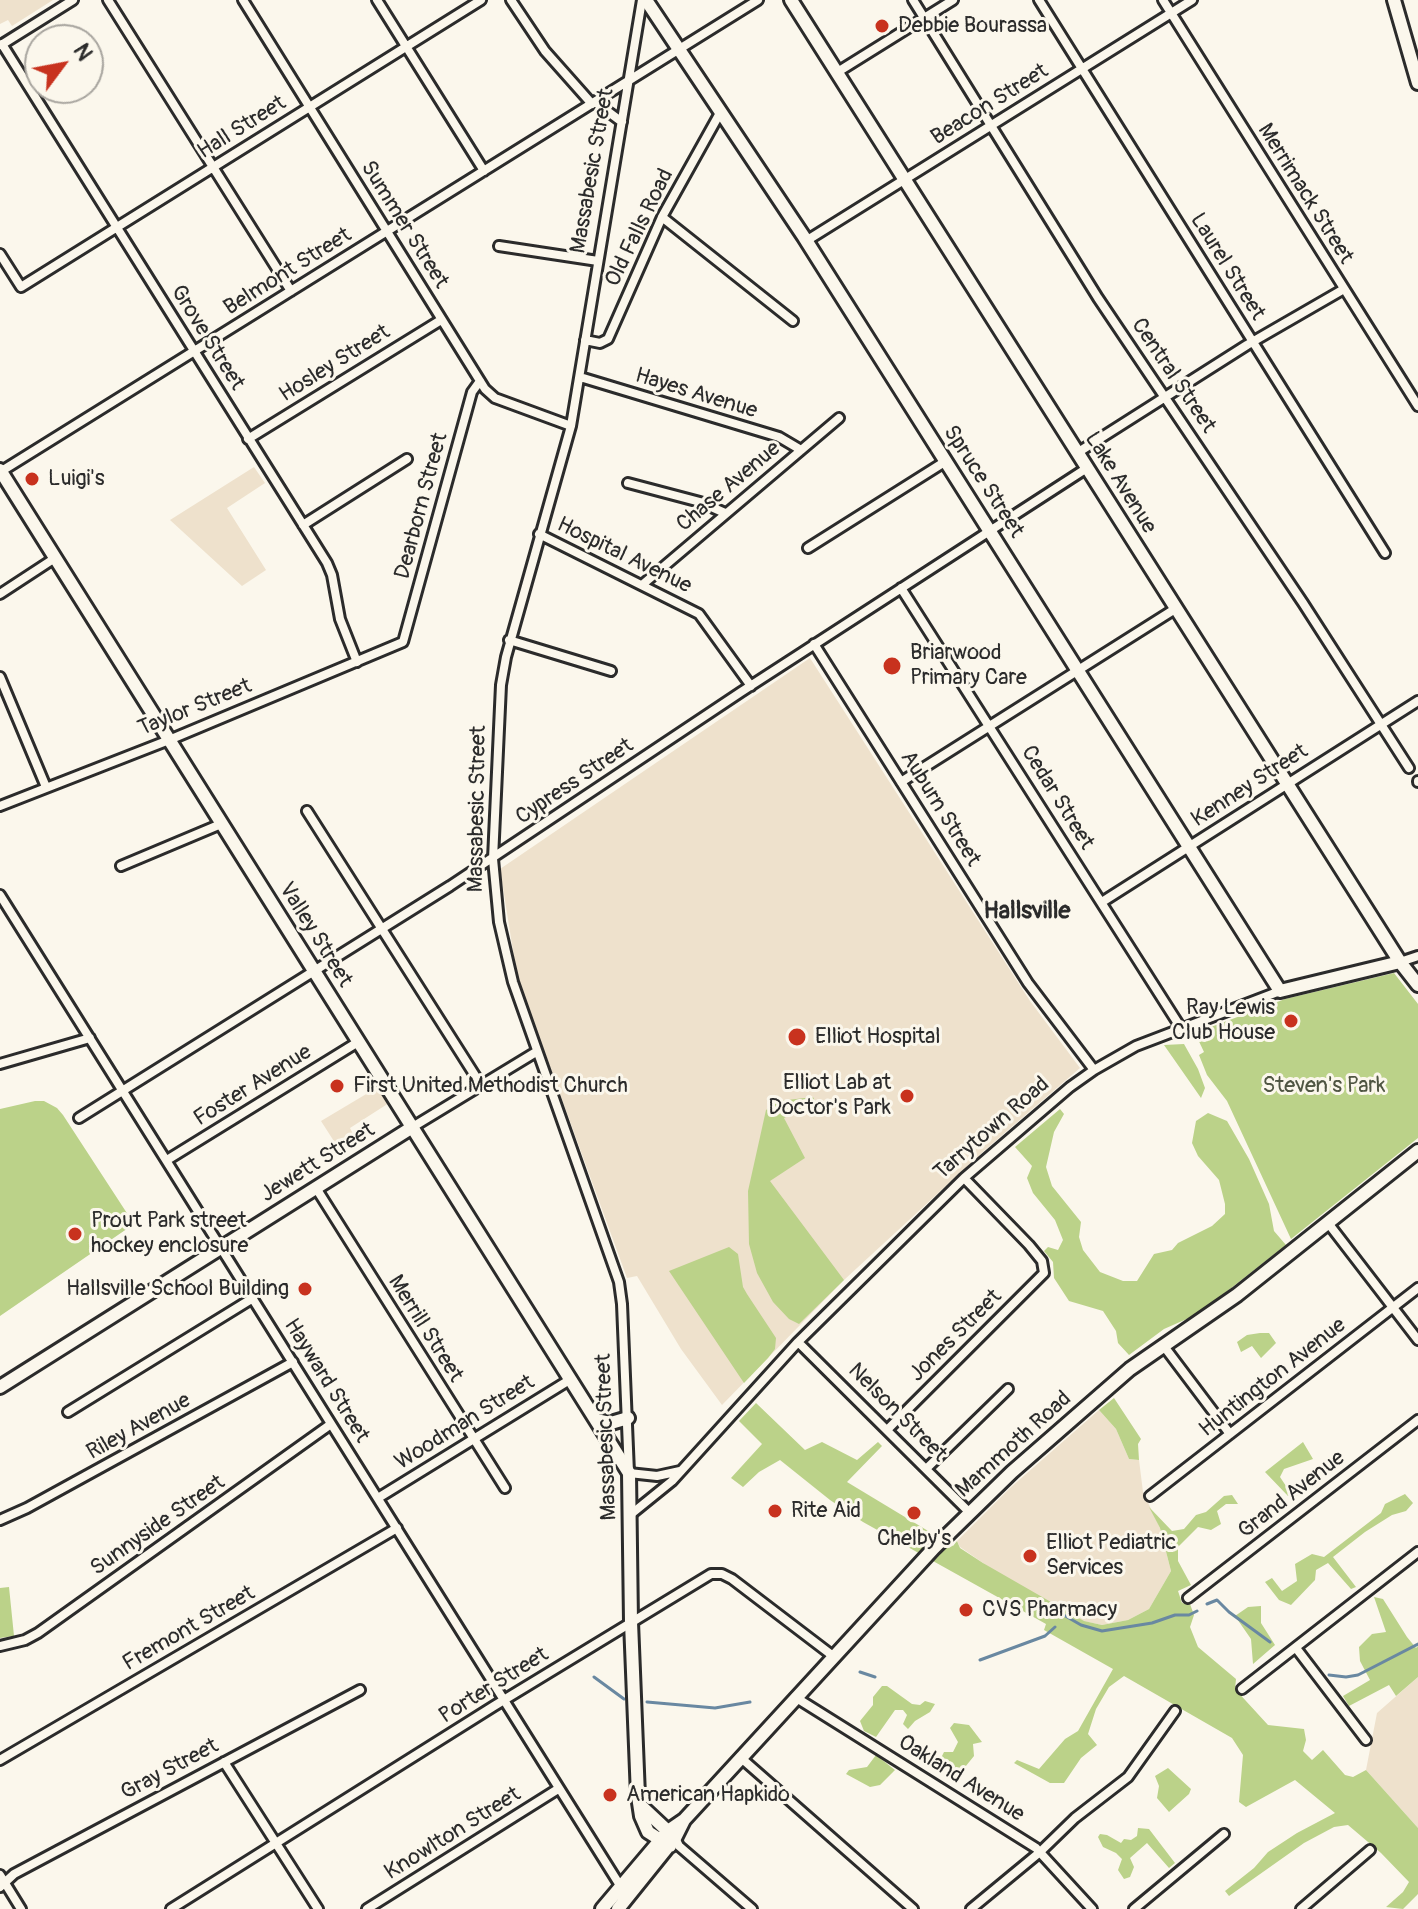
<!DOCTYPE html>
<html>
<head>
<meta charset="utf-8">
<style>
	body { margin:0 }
	#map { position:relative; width:1418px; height:1909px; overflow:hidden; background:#fbf7ec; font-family:Pangolin,sans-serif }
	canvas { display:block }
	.north { position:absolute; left:24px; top:24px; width:80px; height:80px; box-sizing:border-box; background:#fbf7ec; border:2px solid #a8a59f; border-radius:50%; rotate:58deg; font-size:22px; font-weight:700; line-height:32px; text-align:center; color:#2b2b2b }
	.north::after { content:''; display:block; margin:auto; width:28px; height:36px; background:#c8321e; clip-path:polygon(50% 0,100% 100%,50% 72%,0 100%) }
</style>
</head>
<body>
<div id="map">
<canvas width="1418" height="1909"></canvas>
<div class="north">N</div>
</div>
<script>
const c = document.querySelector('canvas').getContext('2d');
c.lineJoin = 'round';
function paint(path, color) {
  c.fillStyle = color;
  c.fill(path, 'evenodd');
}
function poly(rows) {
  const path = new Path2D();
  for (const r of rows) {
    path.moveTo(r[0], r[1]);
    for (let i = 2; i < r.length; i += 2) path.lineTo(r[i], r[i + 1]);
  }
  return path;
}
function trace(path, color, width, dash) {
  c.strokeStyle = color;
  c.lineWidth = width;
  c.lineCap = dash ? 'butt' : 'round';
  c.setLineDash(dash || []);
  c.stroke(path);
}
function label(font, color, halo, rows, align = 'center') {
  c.font = font + ' Pangolin,sans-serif';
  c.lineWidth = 6;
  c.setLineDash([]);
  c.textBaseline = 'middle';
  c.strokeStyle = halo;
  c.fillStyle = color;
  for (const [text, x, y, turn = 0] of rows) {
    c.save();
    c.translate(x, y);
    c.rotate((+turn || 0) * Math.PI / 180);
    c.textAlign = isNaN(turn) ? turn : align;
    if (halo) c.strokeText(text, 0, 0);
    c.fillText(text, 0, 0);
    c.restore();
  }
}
paint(poly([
	[0,0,53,0,12,26,8,20,0,24],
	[254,467,265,483,227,508,266,570,242,586,170,520],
	[810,658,1030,1001,1080,1068,985,1150,844,1280,722,1405,681,1349,637,1276,627,1278,517,976,500,869],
	[378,1087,389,1103,350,1128,353,1134,337,1146,321,1121],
	[1099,1410,1116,1429,1129,1459,1139,1460,1143,1492,1160,1528,1171,1571,1149,1609,1128,1620,1102,1625,1083,1621,996,1572,960,1547,957,1541,1010,1488],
	[1418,1677,1418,1828,1366,1770,1377,1713]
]), '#eee1cc');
paint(poly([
	[1394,973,1418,1004,1418,1138,1291,1239,1227,1101,1207,1075,1199,1055,1204,1052,1195,1033,1285,999],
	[1184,1044,1198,1069,1205,1088,1201,1098,1164,1045],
	[813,1097,816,1103,784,1118,805,1158,770,1181,844,1280,799,1324,789,1319,773,1302,757,1273,749,1244,748,1191,766,1110,779,1101],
	[35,1101,44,1101,57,1108,63,1115,134,1224,0,1316,0,1109],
	[1060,1109,1064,1114,1054,1132,1046,1167,1052,1186,1081,1222,1079,1237,1083,1250,1100,1272,1123,1281,1137,1281,1154,1254,1172,1250,1178,1243,1212,1226,1225,1214,1225,1204,1219,1180,1198,1156,1192,1143,1196,1121,1208,1113,1227,1121,1249,1159,1269,1204,1274,1231,1286,1245,1198,1314,1164,1329,1129,1355,1118,1343,1116,1331,1103,1311,1069,1301,1054,1278,1053,1262,1044,1251,1048,1247,1058,1250,1063,1240,1055,1220,1033,1193,1027,1178,1032,1166,1015,1147],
	[729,1247,738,1254,743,1287,747,1294,776,1338,775,1349,768,1358,744,1383,669,1271],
	[1260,1333,1269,1333,1276,1343,1261,1358,1252,1346,1241,1352,1237,1342,1247,1335],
	[1114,1398,1141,1439,1138,1444,1139,1460,1129,1459,1116,1429,1099,1410],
	[756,1403,805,1450,822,1442,857,1460,878,1442,882,1446,847,1482,953,1546,957,1541,960,1548,983,1563,1084,1621,1102,1625,1128,1620,1149,1609,1171,1571,1160,1528,1149,1507,1172,1531,1184,1529,1196,1515,1206,1512,1224,1496,1232,1495,1238,1504,1226,1504,1217,1511,1221,1524,1211,1530,1198,1527,1178,1547,1178,1561,1191,1585,1178,1591,1182,1603,1190,1604,1194,1615,1190,1627,1198,1647,1236,1679,1235,1689,1268,1725,1304,1729,1306,1740,1303,1751,1312,1760,1323,1750,1345,1775,1353,1777,1366,1770,1418,1828,1418,1894,1403,1909,1386,1907,1403,1892,1409,1882,1381,1853,1348,1825,1334,1827,1304,1843,1229,1896,1225,1891,1254,1868,1268,1852,1297,1833,1335,1813,1295,1780,1246,1807,1239,1802,1243,1755,1232,1738,1124,1676,1109,1687,1096,1709,1088,1734,1097,1745,1081,1758,1064,1783,1050,1783,1014,1763,1017,1760,1039,1769,1065,1739,1078,1731,1113,1669,1044,1630,1046,1624,863,1522,830,1500,780,1460,759,1472,743,1487,731,1478,762,1444,739,1421],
	[1303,1442,1313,1459,1284,1469,1280,1477,1286,1486,1297,1489,1300,1495,1288,1496,1265,1472],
	[1405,1494,1413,1503,1406,1511,1392,1515,1365,1532,1333,1557,1356,1587,1351,1589,1328,1563,1316,1570,1315,1580,1291,1605,1279,1600,1265,1582,1272,1578,1282,1591,1297,1581,1295,1564,1312,1554,1324,1557,1381,1513,1385,1504],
	[9,1587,14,1636,0,1638,0,1588],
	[1374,1597,1383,1599,1407,1637,1416,1648,1418,1646,1418,1677,1396,1696,1389,1685,1349,1706,1343,1696,1370,1680,1360,1661,1359,1647,1372,1634,1386,1632],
	[1261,1606,1261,1623,1275,1645,1253,1664,1251,1639,1235,1616,1248,1607],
	[882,1686,887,1686,912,1704,920,1705,925,1701,935,1704,930,1712,915,1721,908,1729,903,1724,907,1715,903,1710,895,1710,876,1737,864,1731,860,1721,873,1705,873,1697],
	[954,1723,969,1725,982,1742,973,1744,974,1756,957,1777,945,1773,940,1760,944,1752,953,1752,958,1742,950,1728],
	[876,1755,895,1770,880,1785,870,1787,846,1774,849,1770,867,1767],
	[1168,1768,1191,1789,1189,1794,1169,1812,1157,1798,1159,1786,1155,1776],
	[1138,1828,1149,1829,1175,1863,1169,1868,1147,1843,1130,1858,1134,1867,1130,1877,1124,1879,1118,1870,1122,1859,1116,1853,1103,1847,1098,1837,1100,1834,1107,1835,1121,1843,1124,1839,1131,1840,1137,1836]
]), '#bbd289');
trace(poly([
	[1207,1604,1217,1600,1229,1612,1270,1642],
	[1062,1614,1081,1625,1102,1631,1152,1623,1175,1615,1189,1615,1197,1611],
	[980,1660,1045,1636,1055,1627],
	[860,1672,875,1677],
	[1329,1675,1346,1677,1358,1675,1418,1644],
	[594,1677,624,1699],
	[647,1702,715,1708,750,1702]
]), '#6988a1', 3);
const street = poly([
	[108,0,291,291],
	[243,0,485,389,495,398,571,426],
	[377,0,484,171],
	[511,0,545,51,592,104],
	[642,0,571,426,506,657,501,685,493,859,499,922,513,982,619,1282,622,1304,629,1473,657,1476,680,1471],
	[913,0,1098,298,1303,603,1409,768],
	[1039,0,1385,553],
	[1163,0,1418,406],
	[2,44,327,563,332,575,340,619,357,662],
	[1,45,73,0],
	[836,73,953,0],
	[595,102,622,122],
	[662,217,793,321],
	[806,241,1192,0],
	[499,246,598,261],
	[0,254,21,287,481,0],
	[585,340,600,343,608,339,662,217,720,113],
	[580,377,779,437,801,450],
	[248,439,441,320],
	[1077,453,1247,345,1344,289],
	[0,472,758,0],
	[628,483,700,502,725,513],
	[303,525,407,459],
	[539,534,699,614,751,686],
	[808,548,946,461],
	[642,585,839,418],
	[901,588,1181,1028],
	[0,594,55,558],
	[509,640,611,671],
	[814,644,1028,983,1094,1070],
	[0,677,46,787],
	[1418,781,1418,782],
	[901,782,1175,609],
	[0,806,169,740,403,642,472,392,480,381],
	[307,811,481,1085],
	[121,866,221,824],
	[0,895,621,1887],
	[1102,902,1418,701],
	[1400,962,1418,956],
	[0,1064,90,1038],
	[79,1118,450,886,741,692,1087,468],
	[411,1128,536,1052],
	[167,1160,358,1042],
	[316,1188,505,1488],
	[1328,1223,1418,1340],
	[798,1342,969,1512],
	[1163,1345,1230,1434],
	[68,1412,253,1298],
	[888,1429,1044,1273,1042,1261,1029,1245,964,1178],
	[927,1468,1008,1389],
	[1150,1496,1418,1288],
	[378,1498,571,1379],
	[630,1515,672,1481,798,1342,964,1178,1070,1087,1094,1070,1136,1046,1280,991],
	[0,1520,27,1508,293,1362],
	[1188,1598,1418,1420],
	[0,1646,25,1640,38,1633,331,1424],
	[1296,1648,1366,1740],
	[1242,1689,1418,1552],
	[795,1697,1036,1848,1092,1909],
	[740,1757,913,1909],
	[0,1760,397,1528],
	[224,1762,318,1909],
	[675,1838,679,1846,752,1909],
	[0,1875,21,1909],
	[0,1887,14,1874,360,1690],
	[171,1909,494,1706,711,1574,722,1574,732,1579,833,1656],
	[367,1909,558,1789],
	[971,1909,1040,1852,1075,1818,1128,1777,1175,1711],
	[1134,1909,1224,1834],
	[1301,1909,1370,1850]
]);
const secondary = poly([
	[646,0,804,237,1280,991,1400,962],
	[791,0,1400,962,1418,985],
	[1394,0,1418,83],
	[0,470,629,1473,631,1622,638,1796,641,1816,648,1832,670,1846],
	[0,1387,411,1128],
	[597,1420,611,1423,628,1418],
	[641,1806,673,1836],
	[602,1909,668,1831,684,1820,934,1548,1012,1472,1130,1369,1237,1295,1418,1151],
	[618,1909,675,1838,684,1820]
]);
trace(street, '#2b2b2b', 14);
trace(secondary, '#2b2b2b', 18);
trace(street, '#fbf7ec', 8);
trace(secondary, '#fbf7ec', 12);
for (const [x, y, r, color] of [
	[882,26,8,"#c8321e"],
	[32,479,8,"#c8321e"],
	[892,666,10,"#c8321e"],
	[1291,1021,8,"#c8321e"],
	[797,1037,10,"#c8321e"],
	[337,1086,8,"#c8321e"],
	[907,1096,8,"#c8321e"],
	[75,1234,8,"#c8321e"],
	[305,1289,8,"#c8321e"],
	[775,1511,8,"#c8321e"],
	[914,1513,8,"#c8321e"],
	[1030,1556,8,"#c8321e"],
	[966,1610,8,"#c8321e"],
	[610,1795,8,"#c8321e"]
]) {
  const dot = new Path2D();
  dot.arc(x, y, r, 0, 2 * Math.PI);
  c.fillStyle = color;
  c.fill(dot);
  trace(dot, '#fbf7ec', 3);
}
label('22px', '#2b2b2b', '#fbf7ec', [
	["Debbie Bourassa",898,26],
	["Luigi's",48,479],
	["Briarwood",910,653],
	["Primary Care",910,678],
	["Ray Lewis",1275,1008,"right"],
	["Club House",1275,1033,"right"],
	["Elliot Hospital",815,1037],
	["Elliot Lab at",891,1083,"right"],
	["Doctor's Park",891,1108,"right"],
	["First United Methodist Church",353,1086],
	["Prout Park street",91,1221],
	["hockey enclosure",91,1246],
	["Hallsville School Building",289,1289,"right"],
	["Rite Aid",791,1511],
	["Chelby's",914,1539,"center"],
	["Elliot Pediatric",1046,1543],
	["Services",1046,1568],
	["CVS Pharmacy",982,1610],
	["American Hapkido",626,1795]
], 'left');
label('22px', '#2b2b2b', '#fbf7ec', [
	["Beacon Street",990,105,-32],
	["Hall Street",242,128,-32],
	["Massabesic Street",593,171,-80],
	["Merrimack Street",1305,194,58],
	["Summer Street",404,225,58],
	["Old Falls Road",640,228,-64],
	["Laurel Street",1227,267,58],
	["Belmont Street",288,272,-32],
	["Grove Street",207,338,58],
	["Hosley Street",335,364,-32],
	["Central Street",1173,376,56],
	["Hayes Avenue",696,394,17],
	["Spruce Street",983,482,57],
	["Lake Avenue",1120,483,58],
	["Chase Avenue",729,487,-40],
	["Dearborn Street",422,506,-75],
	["Hospital Avenue",624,556,26],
	["Taylor Street",195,708,-22],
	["Cypress Street",575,782,-34],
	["Kenney Street",1250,786,-33],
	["Cedar Street",1057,798,58],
	["Massabesic Street",478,809,-89],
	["Auburn Street",940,809,58],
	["Valley Street",315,935,58],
	["Foster Avenue",253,1086,-32],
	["Tarrytown Road",992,1129,-41],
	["Jewett Street",318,1163,-32],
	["Merrill Street",425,1329,58],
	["Jones Street",956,1336,-45],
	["Huntington Avenue",1273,1378,-38],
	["Hayward Street",326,1381,58],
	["Nelson Street",897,1413,45],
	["Woodman Street",465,1423,-32],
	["Riley Avenue",139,1427,-29],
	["Massabesic Street",607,1437,-92],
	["Mammoth Road",1014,1445,-42],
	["Grand Avenue",1292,1495,-38],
	["Sunnyside Street",158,1526,-35],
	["Fremont Street",189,1629,-30],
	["Porter Street",494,1686,-32],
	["Gray Street",170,1770,-28],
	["Oakland Avenue",961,1779,32],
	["Knowlton Street",453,1834,-32]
]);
label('22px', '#4f5542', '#fbf7ec', [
	["Steven's Park",1324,1086]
]);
label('bold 24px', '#2b2b2b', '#fbf7ec', [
	["Hallsville",1027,912]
]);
</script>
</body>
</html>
